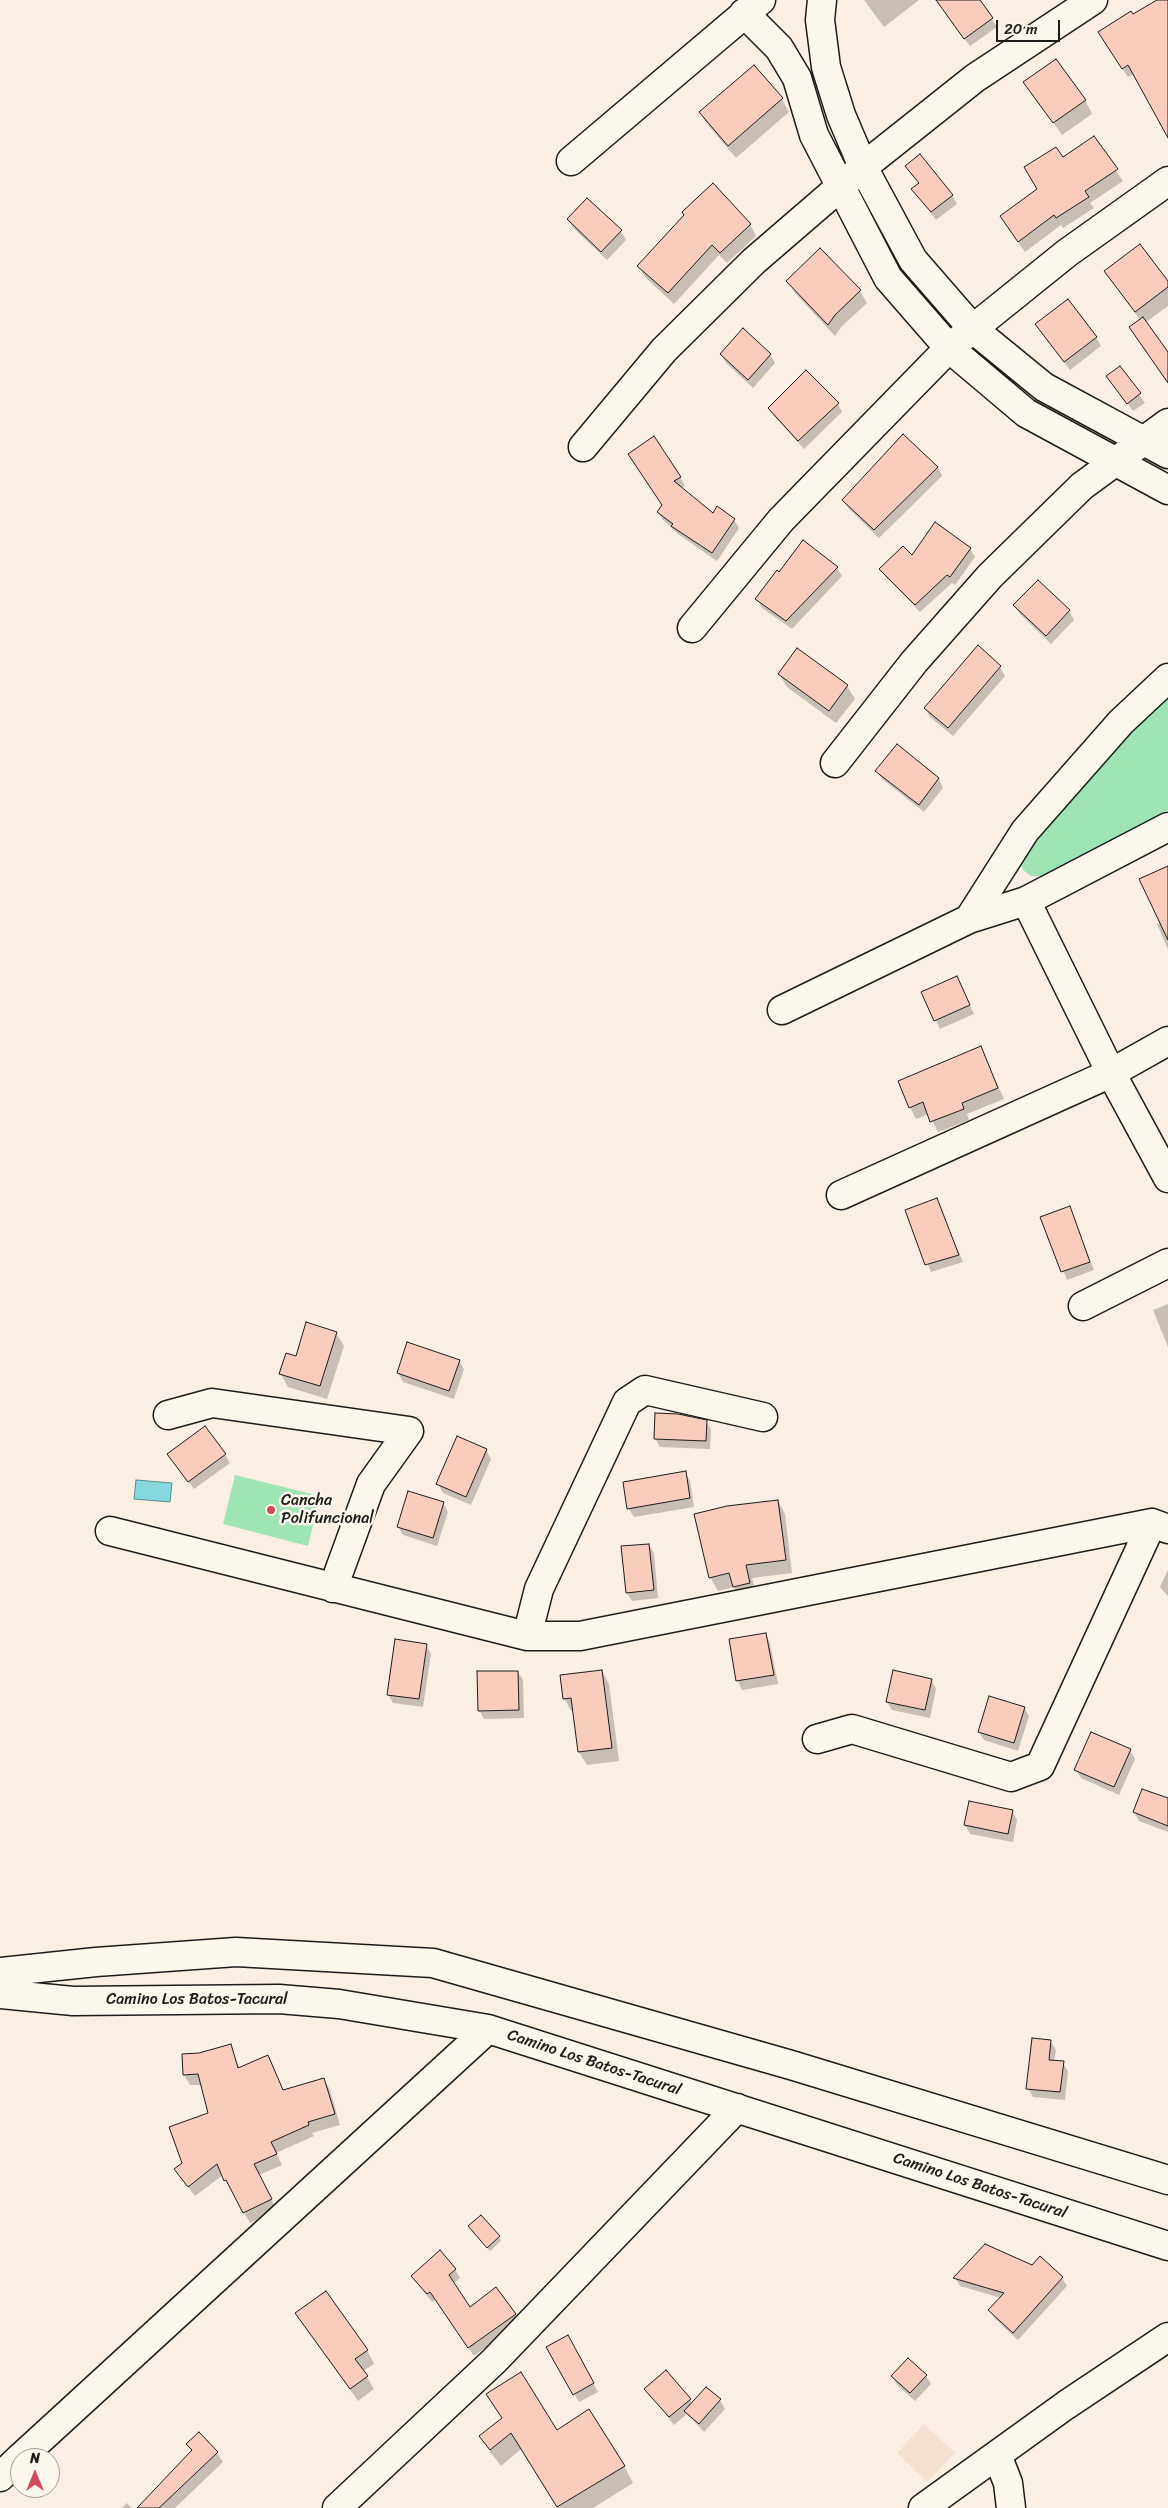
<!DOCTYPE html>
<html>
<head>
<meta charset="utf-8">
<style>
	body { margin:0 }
	#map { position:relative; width:1168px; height:2508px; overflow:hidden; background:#fbeee2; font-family:Sriracha,sans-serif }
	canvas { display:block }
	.north { position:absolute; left:10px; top:2448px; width:50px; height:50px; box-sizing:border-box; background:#fbf7ec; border:1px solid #a29f99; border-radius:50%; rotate:0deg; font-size:14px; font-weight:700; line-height:20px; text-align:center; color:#1c1c1c }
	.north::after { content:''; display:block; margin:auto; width:18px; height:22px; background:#d1495b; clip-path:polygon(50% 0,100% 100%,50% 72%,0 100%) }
	.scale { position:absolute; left:996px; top:20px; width:64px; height:22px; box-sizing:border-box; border:2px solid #1c1c1c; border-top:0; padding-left:6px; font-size:15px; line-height:18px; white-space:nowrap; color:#1c1c1c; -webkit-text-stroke:4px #fbf7ec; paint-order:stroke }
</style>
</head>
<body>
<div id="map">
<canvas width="1168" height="2508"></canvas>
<div class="north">N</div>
<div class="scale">20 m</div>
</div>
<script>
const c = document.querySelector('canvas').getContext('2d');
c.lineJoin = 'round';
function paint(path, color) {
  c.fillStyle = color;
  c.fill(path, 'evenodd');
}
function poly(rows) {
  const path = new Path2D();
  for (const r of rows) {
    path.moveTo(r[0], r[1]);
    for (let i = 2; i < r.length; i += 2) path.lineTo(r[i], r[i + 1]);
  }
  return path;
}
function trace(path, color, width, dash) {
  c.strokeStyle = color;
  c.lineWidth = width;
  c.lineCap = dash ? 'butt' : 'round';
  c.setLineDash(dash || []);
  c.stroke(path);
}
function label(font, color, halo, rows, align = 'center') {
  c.font = font + ' Sriracha,sans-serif';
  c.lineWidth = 5;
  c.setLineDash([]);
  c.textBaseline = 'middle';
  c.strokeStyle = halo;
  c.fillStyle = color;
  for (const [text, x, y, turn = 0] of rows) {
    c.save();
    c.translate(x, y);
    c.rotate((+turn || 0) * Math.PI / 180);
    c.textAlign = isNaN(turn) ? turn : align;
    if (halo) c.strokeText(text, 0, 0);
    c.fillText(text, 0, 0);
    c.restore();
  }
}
paint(poly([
	[924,2424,955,2453,927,2482,897,2453]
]), '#f6e0d2');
paint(poly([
	[1168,693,1168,810,1048,876,1031,876,1023,870,1020,862,1023,854,1089,773],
	[235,1475,320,1496,308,1546,223,1524]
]), '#9ee5b3');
const water = poly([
	[136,1480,172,1483,170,1502,134,1499,136,1480]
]);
paint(water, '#86d8df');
trace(water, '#5c8d91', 1);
paint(poly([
	[864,0,919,0,884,27],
	[946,0,979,0,997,27,970,46,945,13],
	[1159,0,1168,0,1168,136,1134,74,1128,77,1105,42,1133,15],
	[754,67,782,99,789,112,736,158,708,125,700,112],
	[1025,82,1085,100,1092,114,1062,135],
	[1094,138,1123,181,1090,203,1094,208,1063,228,1061,225,1025,252,1001,217,1039,189],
	[907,166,952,195,957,204,936,220,913,189,919,184],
	[569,220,621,231,626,240,607,260,573,228],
	[750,224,756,236,727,263,719,255,674,304,645,277,639,266],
	[1106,272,1168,283,1168,306,1145,323,1168,356,1168,382,1140,320],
	[788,281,860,291,867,303,841,327,835,336,795,293],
	[1042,333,1096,337,1101,346,1070,370],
	[721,354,770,355,775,363,753,388,726,363],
	[1119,368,1145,403,1133,411,1113,384],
	[838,404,842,412,804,449,774,416,769,408],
	[629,454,680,477,685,486,681,488,713,514,734,520,739,528,717,561,678,534,663,520,658,512,663,506],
	[938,467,942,476,879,538,848,508,843,500],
	[803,542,837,568,842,576,792,629,762,608,757,599],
	[970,549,975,557,955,585,952,583,920,612,886,577,881,569],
	[1015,606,1069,611,1074,620,1051,644,1020,614],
	[1000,667,1005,676,953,736,930,717,925,708],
	[779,674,847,686,855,699,836,723,787,687],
	[897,746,939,779,943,788,924,812,882,779,877,771],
	[1168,867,1168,949,1157,924,1161,923],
	[961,986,974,1014,940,1029,923,993],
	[981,1048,1004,1099,967,1114,969,1120,938,1132,929,1114,916,1119,910,1107],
	[936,1199,963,1262,931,1272,906,1211],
	[1069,1207,1094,1270,1067,1280,1042,1217],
	[1168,1304,1168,1347,1153,1310],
	[336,1333,344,1346,327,1399,288,1387,281,1374,297,1358],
	[459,1361,464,1369,454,1399,403,1382,398,1373],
	[706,1421,711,1430,710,1449,660,1447,655,1438],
	[486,1450,491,1459,471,1505,443,1493,438,1484],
	[225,1455,230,1463,194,1489,174,1463],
	[685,1472,690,1481,694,1507,634,1517,629,1509,624,1483],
	[778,1501,785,1514,792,1573,752,1578,757,1597,741,1600,734,1587,718,1591,710,1577],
	[443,1503,448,1512,437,1546,403,1535,398,1526],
	[649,1545,654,1553,658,1598,632,1601,627,1593],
	[1168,1570,1168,1596,1160,1587],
	[766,1634,770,1643,778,1684,742,1690,738,1681,730,1640],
	[426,1645,431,1654,423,1707,393,1703,388,1694],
	[602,1671,609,1684,619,1761,587,1765,579,1752,574,1711,571,1711,564,1698],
	[518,1672,523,1680,524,1718,484,1719,479,1710],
	[931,1680,936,1689,930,1718,892,1710,887,1702],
	[1024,1708,1029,1716,1018,1751,984,1740,979,1732],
	[1130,1750,1135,1759,1119,1795,1081,1778,1076,1770],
	[1168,1800,1168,1832,1139,1821,1134,1812],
	[1012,1811,1017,1820,1013,1842,970,1834,965,1825],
	[1051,2042,1056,2050,1054,2062,1063,2063,1068,2071,1065,2100,1033,2097,1028,2088],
	[230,2046,240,2069,267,2057,284,2091,324,2079,330,2090,340,2125,312,2133,314,2136,276,2153,282,2165,259,2175,277,2210,250,2223,223,2175,195,2196,175,2170,184,2163,209,2114,202,2085,190,2085,184,2075,200,2054],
	[469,2227,499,2237,501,2241,490,2251],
	[455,2269,460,2278,453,2284,470,2308,515,2314,520,2323,474,2356,435,2300,432,2302,412,2277],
	[955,2278,1062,2278,1067,2286,1018,2340,995,2319,990,2310,1001,2298,960,2286],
	[297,2313,367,2350,374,2364,363,2371,374,2389,358,2401],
	[568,2337,598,2392,579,2402,548,2347],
	[892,2376,926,2376,931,2384,915,2401,897,2385],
	[706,2388,720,2400,725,2409,704,2432,687,2414,674,2425,646,2389,690,2399,692,2404],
	[488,2394,624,2466,633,2483,593,2508,558,2508,521,2449,501,2466,491,2453,481,2437,503,2419],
	[188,2444,217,2453,223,2462,175,2508,138,2508,192,2452],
	[127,2503,131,2508,122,2508]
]), '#0003');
const building = poly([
	[936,0,980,0,993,18,964,39,936,0],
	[1157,0,1168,0,1168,138,1128,65,1122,69,1098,32,1131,11,1133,14,1157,0],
	[1056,59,1086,100,1053,123,1023,82,1056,59],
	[754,65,783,98,728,146,699,112,754,65],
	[1094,136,1118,169,1085,191,1089,197,1056,218,1054,215,1018,242,1000,216,1037,189,1024,167,1056,147,1063,157,1094,136],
	[920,154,953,195,931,212,911,189,919,183,905,166,920,154],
	[713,183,751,224,720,253,712,245,668,293,637,266,684,215,682,212,713,183],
	[587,198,622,230,601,252,567,219,587,198],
	[1140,244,1168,281,1168,287,1135,312,1104,271,1140,244],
	[820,248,861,290,835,315,828,325,786,281,820,248],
	[1068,299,1097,337,1064,362,1035,324,1068,299],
	[1143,317,1168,352,1168,383,1129,327,1143,317],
	[743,328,771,354,748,380,720,354,743,328],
	[1120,366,1141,393,1127,404,1106,376,1120,366],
	[806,370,839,403,798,441,768,408,806,370],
	[903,434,938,467,874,530,842,500,903,434],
	[654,436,681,477,674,481,713,513,717,506,735,519,712,553,671,526,673,524,657,512,662,505,628,454,654,436],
	[935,522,971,548,950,577,947,575,915,605,879,569,903,546,912,555,935,522],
	[803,540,838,567,786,621,755,599,777,570,779,572,803,540],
	[1038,580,1070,610,1046,636,1013,605,1038,580],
	[978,645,1001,666,948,728,924,708,978,645],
	[797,648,848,685,829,711,778,674,797,648],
	[897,744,939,778,919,805,875,771,897,744],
	[1168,866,1168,940,1139,879,1168,866],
	[957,976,970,1005,934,1021,921,992,957,976],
	[981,1046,998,1088,962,1103,964,1109,930,1122,923,1102,909,1108,898,1081,981,1046],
	[937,1198,959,1255,925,1265,905,1210,937,1198],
	[1070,1206,1090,1262,1061,1272,1040,1217,1070,1206],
	[306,1322,337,1332,320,1386,279,1374,286,1353,296,1356,306,1322],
	[407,1342,460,1360,449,1391,397,1373,407,1342],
	[655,1413,678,1414,707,1420,706,1441,654,1439,655,1413],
	[205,1426,226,1454,188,1482,167,1454,205,1426],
	[457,1436,487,1449,466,1497,436,1484,457,1436],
	[686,1471,690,1498,627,1509,623,1482,686,1471],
	[408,1491,444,1502,433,1538,397,1527,408,1491],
	[778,1500,786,1560,746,1565,750,1583,733,1587,729,1573,709,1578,694,1514,727,1506,778,1500],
	[649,1544,654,1590,626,1593,621,1546,649,1544],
	[766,1633,774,1675,736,1681,729,1639,766,1633],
	[395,1639,427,1644,419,1699,387,1695,395,1639],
	[602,1670,612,1748,578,1752,571,1698,563,1699,560,1675,602,1670],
	[893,1670,932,1679,925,1710,886,1702,893,1670],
	[477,1671,518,1671,519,1710,478,1711,477,1671],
	[989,1696,1025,1707,1014,1743,978,1732,989,1696],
	[1091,1732,1131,1749,1114,1787,1074,1770,1091,1732],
	[1142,1789,1168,1798,1168,1826,1133,1812,1142,1789],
	[969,1801,1013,1810,1008,1834,964,1825,969,1801],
	[1032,2038,1051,2040,1049,2060,1064,2061,1060,2092,1026,2089,1032,2038],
	[231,2044,238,2068,268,2055,283,2090,324,2078,335,2114,308,2122,309,2125,271,2142,277,2154,254,2164,272,2199,243,2213,226,2180,224,2181,217,2164,188,2187,174,2169,182,2163,169,2127,208,2113,198,2074,183,2075,182,2054,199,2053,231,2044],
	[481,2215,500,2236,487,2248,468,2226,481,2215],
	[985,2244,1032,2265,1040,2256,1063,2277,1013,2333,988,2310,1004,2293,953,2278,985,2244],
	[440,2250,456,2269,449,2275,470,2307,496,2287,516,2314,468,2348,430,2292,427,2294,411,2276,440,2250],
	[326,2291,368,2350,355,2359,368,2376,350,2389,295,2313,326,2291],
	[568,2335,594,2383,573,2395,546,2347,568,2335],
	[908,2358,927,2375,910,2393,891,2376,908,2358],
	[666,2370,691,2399,669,2417,644,2389,666,2370],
	[521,2372,557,2430,589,2409,625,2466,557,2507,511,2433,490,2450,479,2436,502,2418,486,2394,521,2372],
	[706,2387,721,2399,699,2424,684,2411,706,2387],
	[199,2432,218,2452,159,2508,137,2508,192,2450,186,2444,199,2432]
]);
paint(building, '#f9ccbb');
trace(building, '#1c1c1c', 1);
const minor = poly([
	[822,0,820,20,826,67,841,115,863,167,913,260,973,329,1044,387,1168,454],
	[744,13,779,48,797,78,814,135,888,278,949,348,1026,413,1168,490],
	[571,161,761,0],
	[583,447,664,350,754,261,863,167,975,78,1093,0],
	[692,628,781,520,949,348,1067,253,1168,181],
	[835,763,914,662,990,576,1082,486,1168,423],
	[1026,901,1111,1073,1168,1178],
	[969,919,1025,831,1121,722,1168,678],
	[782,1010,969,919,1026,901,1168,827],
	[841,1195,1111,1073,1168,1041],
	[1083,1306,1168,1263],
	[168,1415,212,1403,409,1431,371,1484,333,1588],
	[110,1531,527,1636,580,1636,1152,1523,1168,1529],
	[527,1636,539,1589,627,1402,645,1390,763,1417],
	[817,1739,852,1729,1011,1777,1040,1766,1152,1523],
	[0,1972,96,1962,236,1952,433,1963,791,2065,1168,2180],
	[0,1994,73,2001,279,1999,339,2004,488,2029,1168,2246],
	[997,2455,1008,2483,1011,2508],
	[20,2458,488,2029],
	[0,2477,20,2458],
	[337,2508,494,2361,737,2108],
	[923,2508,1066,2405,1168,2337]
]);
trace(minor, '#1c1c1c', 31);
trace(minor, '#fbf7ec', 28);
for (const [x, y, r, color] of [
	[271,1510,5,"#d1495b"]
]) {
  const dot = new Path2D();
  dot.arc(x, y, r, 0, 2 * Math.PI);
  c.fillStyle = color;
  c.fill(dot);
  trace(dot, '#fbf7ec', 2);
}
label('16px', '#1c1c1c', '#fbf7ec', [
	["Cancha",281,1501],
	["Polifuncional",281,1519]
], 'left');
label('16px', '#1c1c1c', '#fbf7ec', [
	["Camino Los Batos-Tacural",197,2000],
	["Camino Los Batos-Tacural",594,2063,18],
	["Camino Los Batos-Tacural",980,2186,18]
]);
</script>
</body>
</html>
